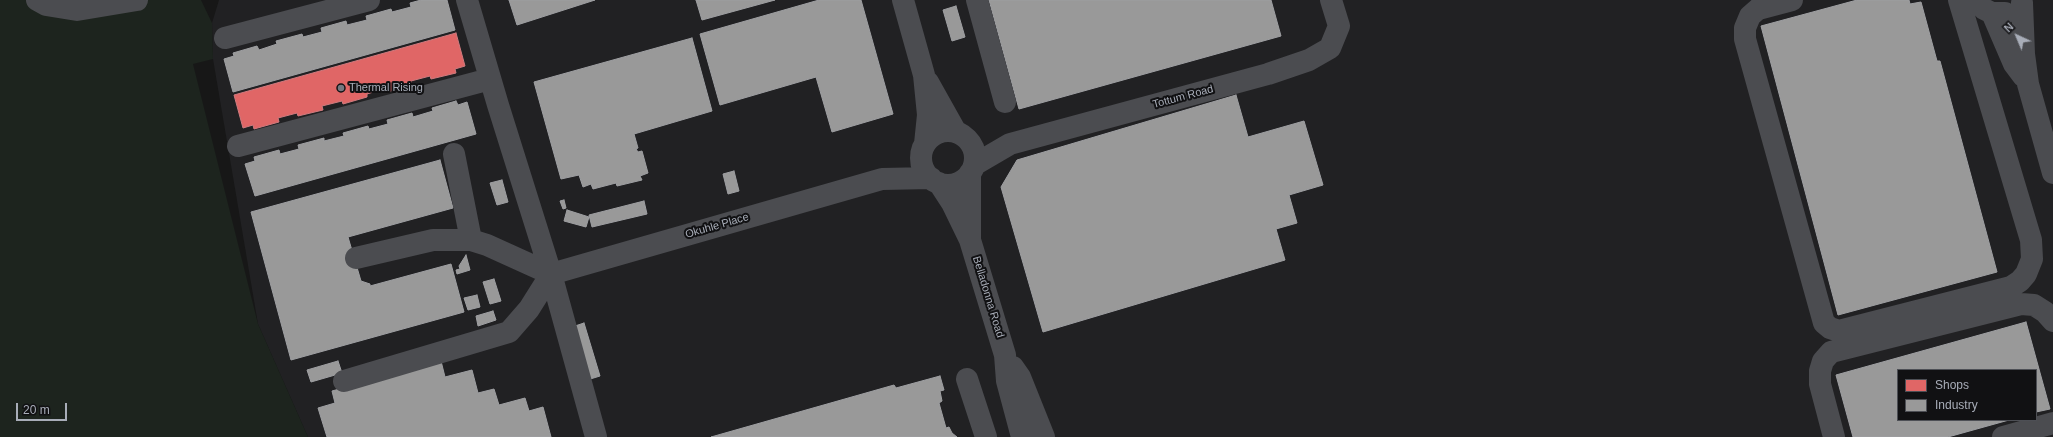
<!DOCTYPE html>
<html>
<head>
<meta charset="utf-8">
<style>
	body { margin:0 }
	#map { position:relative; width:2053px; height:437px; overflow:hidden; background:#171717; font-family:Helvetica,sans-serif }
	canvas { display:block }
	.legend { position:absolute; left:1897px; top:369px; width:140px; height:52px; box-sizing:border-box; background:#111113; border:1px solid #4d4f55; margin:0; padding:5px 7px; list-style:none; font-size:12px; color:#a8adb8 }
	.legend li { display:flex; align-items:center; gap:8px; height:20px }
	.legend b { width:20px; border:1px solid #4d4f55 }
	.north { position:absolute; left:1997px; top:16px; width:40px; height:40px; -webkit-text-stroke:3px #111113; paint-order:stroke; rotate:316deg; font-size:11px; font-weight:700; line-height:16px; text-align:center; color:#a8adb8 }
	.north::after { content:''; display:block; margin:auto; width:14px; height:18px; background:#a8adb8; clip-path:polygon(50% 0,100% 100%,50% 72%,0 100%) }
	.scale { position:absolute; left:16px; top:403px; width:51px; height:18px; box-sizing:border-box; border:2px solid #a8adb8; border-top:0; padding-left:5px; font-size:12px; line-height:14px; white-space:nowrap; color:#a8adb8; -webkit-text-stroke:3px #111113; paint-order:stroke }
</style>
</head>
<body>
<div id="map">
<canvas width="2053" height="437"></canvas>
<ul class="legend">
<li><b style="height:11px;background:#e06666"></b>Shops</li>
<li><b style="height:11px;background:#999"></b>Industry</li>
</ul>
<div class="north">N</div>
<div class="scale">20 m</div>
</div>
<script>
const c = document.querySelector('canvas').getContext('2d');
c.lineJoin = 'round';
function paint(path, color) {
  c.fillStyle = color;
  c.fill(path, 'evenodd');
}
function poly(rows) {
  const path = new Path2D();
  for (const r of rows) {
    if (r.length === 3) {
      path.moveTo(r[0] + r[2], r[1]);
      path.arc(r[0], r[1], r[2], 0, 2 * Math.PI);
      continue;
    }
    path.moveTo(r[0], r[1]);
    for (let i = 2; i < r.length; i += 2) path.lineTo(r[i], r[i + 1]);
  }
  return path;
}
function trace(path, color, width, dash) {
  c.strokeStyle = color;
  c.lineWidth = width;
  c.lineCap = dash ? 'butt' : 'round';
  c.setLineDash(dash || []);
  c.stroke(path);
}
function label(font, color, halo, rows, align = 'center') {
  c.font = font + ' Helvetica,sans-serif';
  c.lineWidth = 4;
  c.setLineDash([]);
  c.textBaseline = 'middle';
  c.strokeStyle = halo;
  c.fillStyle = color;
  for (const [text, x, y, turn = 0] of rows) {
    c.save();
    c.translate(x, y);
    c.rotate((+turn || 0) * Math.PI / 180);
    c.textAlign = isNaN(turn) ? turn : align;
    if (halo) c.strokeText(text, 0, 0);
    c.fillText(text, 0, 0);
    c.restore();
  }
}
paint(poly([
	[219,0,2053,0,2053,437,308,437,258,324,213,59,212,23],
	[1898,370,2036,370,2036,420,1898,420]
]), '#212123');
paint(poly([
	[0,0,201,0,212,23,213,59,193,64,258,324,308,437,0,437]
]), '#1d241e');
const shops = poly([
	[456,33,465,66,455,69,456,73,431,79,430,76,411,81,412,85,387,92,386,88,367,94,367,97,343,104,342,101,322,106,323,110,298,116,297,113,278,118,279,122,254,129,253,125,243,128,234,95,456,33]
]);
paint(shops, '#e06666');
trace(shops, '#cf7b7f', 1);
const industry = poly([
	[421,0,447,0,455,30,233,92,224,59,234,56,233,53,257,46,259,50,277,44,276,41,302,34,303,37,322,32,321,28,346,21,347,25,367,20,366,16,391,9,392,12,411,7,410,3,421,0],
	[509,0,595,0,517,25,509,0],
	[696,0,775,0,702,20,696,0],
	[819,0,861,0,893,114,832,132,816,77,720,105,700,34,819,0],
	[989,0,1271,0,1281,36,1019,109,989,0],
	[1857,0,1909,0,1910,4,1921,2,1937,61,1940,61,1997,272,1838,315,1761,26,1857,0],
	[956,6,965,37,952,41,943,10,956,6],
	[692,38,712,111,634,134,638,148,636,149,638,152,642,151,648,173,640,176,642,180,617,186,616,183,593,189,591,184,583,187,579,175,561,179,534,82,692,38],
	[1236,95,1248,137,1304,121,1323,185,1289,195,1297,223,1276,229,1285,260,1043,332,1001,187,1017,160,1236,95],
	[456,101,458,105,467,102,476,134,255,196,245,164,255,161,254,157,279,150,280,154,299,149,298,145,324,138,324,141,344,136,343,133,368,126,369,129,388,124,387,120,412,113,413,117,433,111,432,108,456,101],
	[440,160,453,208,348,237,361,281,370,284,370,286,451,264,464,312,291,360,251,212,440,160],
	[734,171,739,191,728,194,723,174,734,171],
	[502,180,508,202,497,205,490,183,502,180],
	[564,200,566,208,563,209,560,201,564,200],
	[644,201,647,214,592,227,589,215,644,201],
	[567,210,589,217,586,227,564,221,567,210],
	[466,255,470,270,457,274,456,270,460,269,459,266,466,255],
	[494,279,501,301,490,304,483,282,494,279],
	[477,295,480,307,468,310,464,298,477,295],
	[493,311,496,320,478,326,476,316,493,311],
	[2026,322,2050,409,2036,412,2036,370,1898,370,1898,420,2009,420,1948,437,1853,437,1836,375,2026,322],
	[584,323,600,376,587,380,575,326,584,323],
	[338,361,342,373,311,382,307,370,338,361],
	[441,361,445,377,472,370,478,393,494,389,499,405,525,398,529,411,543,407,551,437,327,437,318,408,335,403,332,391,441,361],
	[940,376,944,390,940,391,942,401,939,403,946,428,949,427,952,433,957,437,711,437,894,385,896,388,940,376]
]);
paint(industry, '#999');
trace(industry, '#9e9fa2', 1);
trace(poly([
	[37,0,46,5,77,10,137,0],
	[467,0,498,105,551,274,596,437],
	[903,0,924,75,928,115,925,144],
	[977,0,1005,102],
	[1792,0,1758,9,1750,16,1745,28,1745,39,1824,323,1830,328,1839,331,2011,287,2020,281,2026,274,2032,259,2031,240,1959,0],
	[1976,0,1984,9,1992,13,2005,13],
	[2022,3,2024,54,2028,84,2053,173],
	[1992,13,2014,64,2023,76],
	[225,38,369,0],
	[928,82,956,132],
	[948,158,27],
	[238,146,490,79],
	[454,154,471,240],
	[974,165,1010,144,1268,74,1309,60,1330,48,1339,26,1331,0],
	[970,173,970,238],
	[939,183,952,203,970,240,1005,355,1007,381,1022,437],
	[356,258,433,240,471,240,487,245,551,274],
	[551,274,882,179,931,178],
	[1013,367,1020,377,1044,437],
	[967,379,986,437],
	[344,381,509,332,529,309,551,274],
	[1834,437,1820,384,1820,371,1823,361,1831,352,2021,304,2034,305,2045,312,2053,321],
	[2003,437,2053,423]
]), '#4b4c50', 22);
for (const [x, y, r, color] of [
	[341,88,4,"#757880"]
]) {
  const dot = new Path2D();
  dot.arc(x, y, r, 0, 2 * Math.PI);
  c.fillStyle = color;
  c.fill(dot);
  trace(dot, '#111113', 1.5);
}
label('11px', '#a8adb8', '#111113', [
	["Thermal Rising",349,88]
], 'left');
label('11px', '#a8adb8', '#111113', [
	["Tottum Road",1183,97,-15],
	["Okuhle Place",717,226,-16],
	["Belladonna Road",988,297,73]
]);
</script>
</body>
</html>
